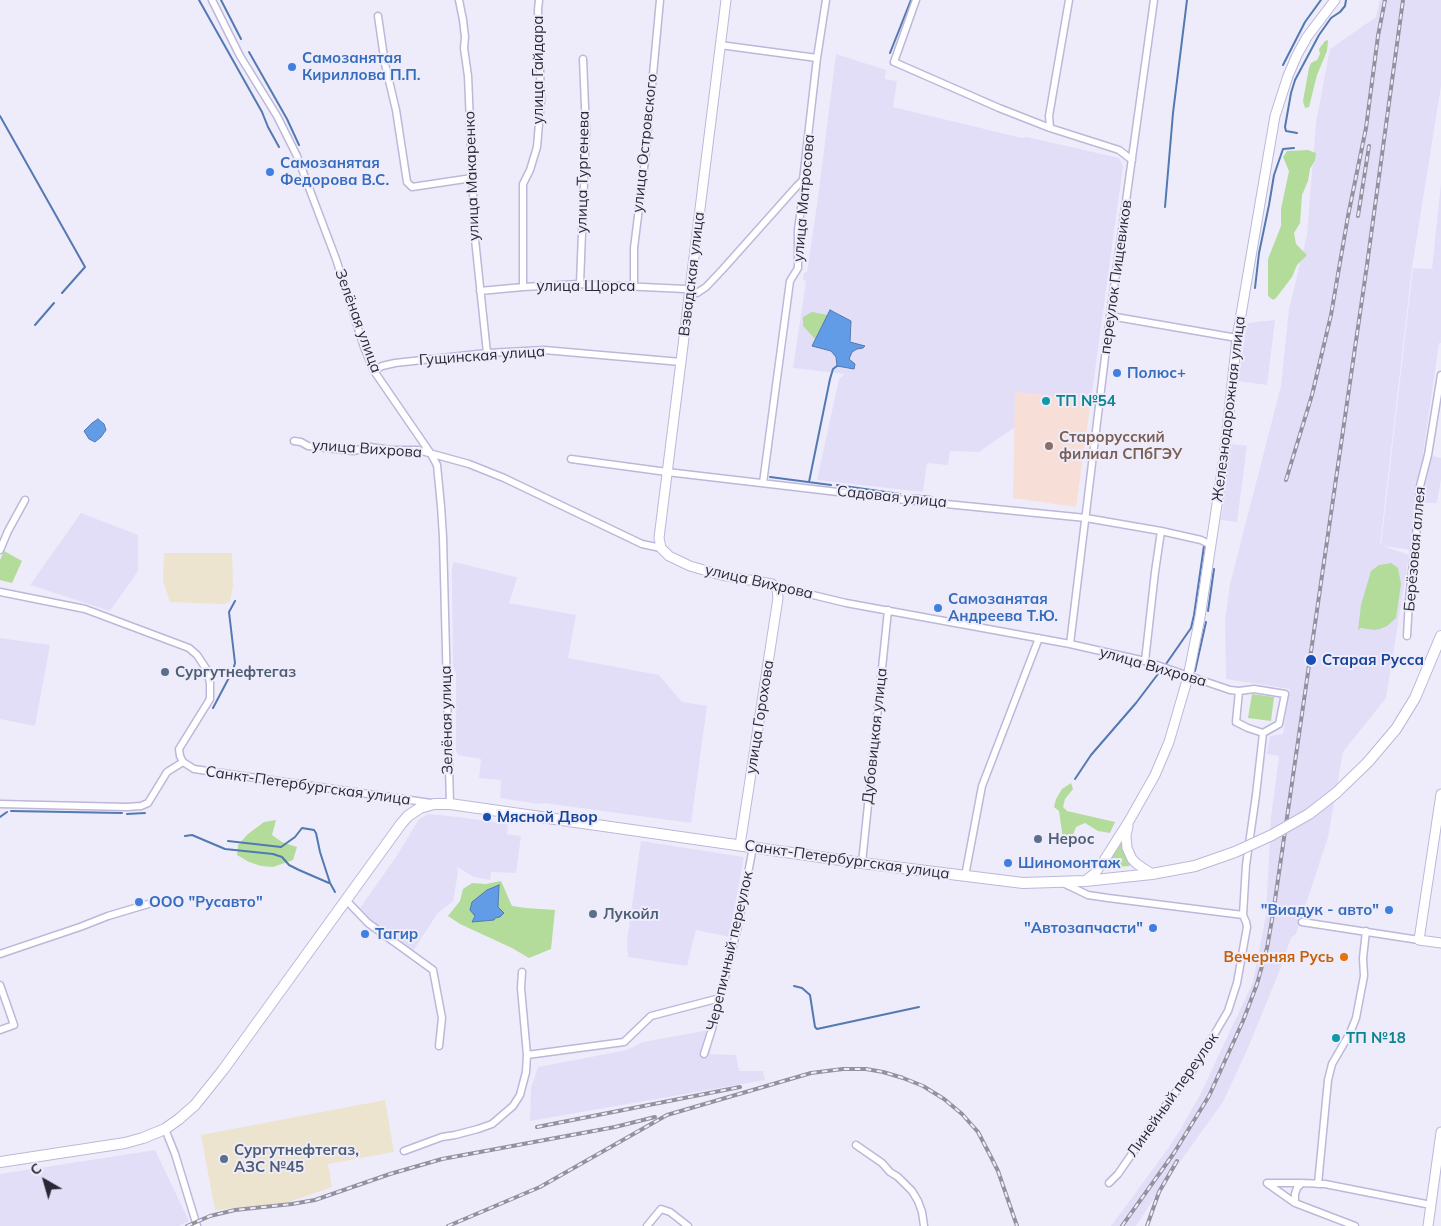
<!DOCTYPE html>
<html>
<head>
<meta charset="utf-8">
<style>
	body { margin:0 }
	#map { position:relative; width:1441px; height:1226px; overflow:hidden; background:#eeecfa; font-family:Mulish,sans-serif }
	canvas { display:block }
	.north { position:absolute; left:20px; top:1156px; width:50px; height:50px; -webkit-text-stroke:4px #eeecfa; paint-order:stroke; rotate:322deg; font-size:14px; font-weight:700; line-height:20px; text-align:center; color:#2b2836 }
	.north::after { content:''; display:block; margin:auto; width:18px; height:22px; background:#2b2836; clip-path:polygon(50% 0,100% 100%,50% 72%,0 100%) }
</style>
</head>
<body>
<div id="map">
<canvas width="1441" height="1226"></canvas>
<div class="north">С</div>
</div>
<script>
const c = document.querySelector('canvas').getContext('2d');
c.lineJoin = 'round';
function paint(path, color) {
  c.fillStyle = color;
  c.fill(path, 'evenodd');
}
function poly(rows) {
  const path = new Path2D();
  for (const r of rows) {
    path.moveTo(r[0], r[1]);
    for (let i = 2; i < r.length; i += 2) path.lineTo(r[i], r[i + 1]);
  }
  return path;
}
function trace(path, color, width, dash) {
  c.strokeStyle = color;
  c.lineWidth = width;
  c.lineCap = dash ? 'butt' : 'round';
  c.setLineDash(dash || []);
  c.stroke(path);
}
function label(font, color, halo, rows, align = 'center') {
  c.font = font + ' Mulish,sans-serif';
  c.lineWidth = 4;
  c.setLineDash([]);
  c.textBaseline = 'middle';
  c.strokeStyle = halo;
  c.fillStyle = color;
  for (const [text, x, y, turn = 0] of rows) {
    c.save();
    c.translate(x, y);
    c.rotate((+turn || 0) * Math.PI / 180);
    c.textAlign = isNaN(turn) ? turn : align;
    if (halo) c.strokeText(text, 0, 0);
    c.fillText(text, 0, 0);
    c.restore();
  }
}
paint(poly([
	[164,553,232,553,233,586,230,601,225,604,170,602,163,581],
	[385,1100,394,1152,328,1164,332,1187,286,1203,215,1210,201,1135]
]), '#ece4ce');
paint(poly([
	[1380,0,1441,0,1441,86,1412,268,1380,545,1381,545,1413,268,1432,269,1441,183,1441,343,1439,343,1423,454,1441,458,1441,479,1437,503,1416,503,1411,550,1383,546,1409,555,1386,698,1343,752,1328,837,1296,934,1291,938,1279,972,1248,1048,1223,1102,1154,1198,1136,1226,1111,1226,1167,1150,1180,1130,1201,1093,1253,982,1266,915,1271,817,1279,756,1267,754,1270,736,1283,734,1290,689,1226,679,1225,621,1230,584,1281,386,1289,309,1307,235,1316,122,1330,49,1376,17],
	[836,54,886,70,885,79,897,81,893,107,1022,138,1027,137,1119,158,1123,166,1091,400,1015,392,1015,427,979,452,950,451,948,465,927,463,923,492,817,480,839,379,845,374,793,368,806,281,803,280,804,273,807,272,818,198],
	[1275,320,1267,385,1238,381,1247,323],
	[1232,444,1247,446,1237,522,1221,520],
	[81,513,138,535,138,571,110,611,30,585],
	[454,562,516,577,517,578,509,603,576,615,568,658,659,675,682,702,707,706,691,823,544,803,539,804,500,798,501,780,479,778,481,759,458,755,456,751,456,674,453,665,452,593,452,568],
	[0,638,50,645,35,726,0,719],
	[428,814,458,817,508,824,507,834,521,836,516,873,491,872,490,880,474,877,457,867,458,873,453,901,437,914,413,951,370,921,360,908,396,857,419,819],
	[641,841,744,857,729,937,696,930,687,966,628,957,627,941],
	[709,1030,714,1032,710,1054,736,1055,739,1071,763,1071,765,1080,530,1121,531,1088,538,1067,627,1050,643,1042],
	[155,1150,189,1221,179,1226,0,1226,0,1174]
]), '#e3def8');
paint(poly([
	[1015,392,1091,400,1076,507,1013,498]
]), '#f7ded6');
paint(poly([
	[1328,40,1327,51,1317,75,1309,107,1305,108,1303,101,1309,68,1311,63,1317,60,1320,54,1319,49,1325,41],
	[1308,150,1316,153,1315,160,1310,169,1308,181,1302,195,1300,223,1294,233,1296,244,1307,255,1297,265,1292,277,1276,298,1273,300,1268,296,1268,259,1281,226,1281,209,1289,171,1283,157,1287,151],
	[812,312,828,315,815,339,803,326,803,317],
	[4,551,22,561,12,583,0,580,0,560],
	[1391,563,1398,568,1401,584,1396,618,1387,626,1380,629,1374,630,1361,628,1358,630,1361,605,1371,571,1379,565],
	[1252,694,1274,697,1271,721,1248,718],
	[1071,783,1073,789,1065,799,1063,807,1067,811,1115,822,1110,833,1098,831,1085,823,1076,827,1073,835,1063,839,1059,811,1054,807,1056,799,1062,789],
	[276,820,272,835,282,842,297,847,293,860,273,867,261,866,249,862,237,855,238,845,248,834,264,822],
	[1121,841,1123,850,1130,866,1104,868],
	[501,881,512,906,526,908,555,910,551,949,529,958,512,948,460,924,448,916,460,901,463,889,472,883,486,884],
	[499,885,498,907,504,913,500,917,472,922,475,916]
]), '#b3db9a');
const water = poly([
	[830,310,851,321,850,342,865,346,863,348,857,349,852,352,849,359,855,364,854,369,837,366,836,357,831,351,812,346,830,310],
	[98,419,104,424,106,430,101,437,95,442,89,439,84,431,92,423,98,419],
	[499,885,498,907,504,913,500,917,495,918,494,920,472,922,475,916,470,910,472,902,487,890,499,885]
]);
paint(water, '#629ce6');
trace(water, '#5279b1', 1);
trace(poly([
	[199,0,262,112,268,127,279,147],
	[221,0,241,39],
	[249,52,287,119,299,145],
	[890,53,911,0],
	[1283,65,1305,22,1321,0],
	[0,116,85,267,62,293],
	[1297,133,1286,131,1285,127,1291,93,1295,80,1319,35,1331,18,1340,12,1345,6,1346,0],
	[1165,207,1173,113,1187,0],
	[1255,288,1259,253,1269,205,1274,175,1283,149,1294,148],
	[35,325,54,303],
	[770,477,831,485],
	[809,482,830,379,833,369,837,366],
	[837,485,900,494],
	[911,495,932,497],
	[1208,611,1214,569],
	[1166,664,1191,628,1194,615,1204,546],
	[1195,671,1206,622],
	[213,708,233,670,235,663,229,612,235,601],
	[1075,779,1091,755,1136,703,1161,670],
	[11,811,122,813],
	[127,814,145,813],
	[0,817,7,812],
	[185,836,192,835,225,849,273,854,282,857,289,865,299,870,329,883],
	[228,841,281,847,295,837,302,828,314,830,316,833,320,852,330,883,335,892],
	[794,986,802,988,810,995,815,1027,817,1029,919,1007]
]), '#5279b1', 2);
const street = poly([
	[212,0,240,56,277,116,297,156,336,259,364,347,374,371,431,454,437,465,441,506,443,537,450,804],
	[459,0,463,20,465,37,464,48,468,76,475,239,487,353],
	[916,0,894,62,999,108,1050,128,1119,150,1132,160],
	[378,16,385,64,396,110,407,182,412,187,472,178],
	[720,45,817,58],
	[1050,128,1049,116,1069,0],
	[580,284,586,130,583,59],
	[634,286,634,248,645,160,660,0],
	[523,287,523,184,530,170,537,147,541,100,538,10,539,0],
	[480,291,523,287,580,284,685,289,697,293,706,287,723,269,797,186,803,180],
	[1110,316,1237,338],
	[374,371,382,366,395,363,487,353,544,350,681,362],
	[294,441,301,442,308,446,353,451,370,447,391,450,418,450,469,464,504,478,642,544,661,548],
	[571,459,667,472,906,500,1086,518,1161,531,1201,540,1211,545],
	[763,483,790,281,798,268,798,230,801,208,805,199,803,180,817,58,826,0],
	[0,550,8,531,25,500],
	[777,589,788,589,846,603,1070,644,1145,661,1230,690,1239,691,1254,689,1285,694,1279,724,1263,733,1248,728,1236,722,1239,691],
	[0,592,85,609,189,648,197,655,207,670,210,683,210,699,179,749,180,756,183,762,194,769,431,803],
	[1407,636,1409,600,1419,508,1420,486,1428,455,1441,375],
	[1070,644,1110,316,1154,0],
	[1145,661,1155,572,1161,531],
	[0,804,127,807,141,806,148,803,167,772,183,762],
	[862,863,888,610],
	[965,876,982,786,1039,638],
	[1063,883,1088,895,1108,898,1243,915],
	[346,900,368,923,433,970,442,1018,439,1046],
	[1243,915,1246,865,1256,795,1263,733],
	[1302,922,1419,940],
	[0,954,80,927,108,916,155,902],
	[0,985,14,1025,0,1030],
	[704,1054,712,1029,738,926,753,847],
	[527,1055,624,1042,651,1016,720,998],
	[165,1129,175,1154,197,1226],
	[856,1145,882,1163,890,1172,898,1177,912,1191,918,1201,922,1212,924,1226],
	[404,1151,442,1137,455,1135,478,1129,492,1124,513,1106,520,1095,526,1072,527,1055,521,988,522,972],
	[1109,1183,1118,1174,1163,1109,1197,1064,1228,1011,1237,983,1247,927,1246,922,1243,915],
	[1267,1183,1302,1183,1325,1184,1431,1205],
	[1268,1184,1295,1203,1355,1226],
	[1318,1184,1328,1080,1332,1064,1350,1033,1356,1018,1364,976,1363,958,1366,931],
	[1295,1203,1295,1194,1297,1188,1302,1183],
	[647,1226,661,1209,670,1212,688,1226]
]);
const secondary = poly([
	[726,0,659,538,661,548,669,556,690,566,721,575,772,584,777,589,778,598,740,845],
	[1441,794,1419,940,1441,943],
	[1128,826,1126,836,1127,848,1132,859,1137,864,1152,874],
	[1085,881,1095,873,1103,862,1129,821,1155,775,1169,742,1188,677,1200,617,1224,458,1237,338,1275,116,1288,76,1297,55,1307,37,1335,0],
	[1428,1226,1441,1132]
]);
const primary = poly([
	[1368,762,1396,729,1415,698,1441,636],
	[0,1162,125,1143,143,1138,165,1129,179,1119,195,1105,223,1070,401,824,408,816,420,808,434,804,450,804,862,863,1023,883,1085,881,1152,874,1195,866]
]);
trace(street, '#bdb7da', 9);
trace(secondary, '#bdb7da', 11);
trace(primary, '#bdb7da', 12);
trace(street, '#fff', 6);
trace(secondary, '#fff', 9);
trace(primary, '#fff', 10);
const rail = poly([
	[1358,216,1369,146],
	[1286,480,1312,395,1331,315,1348,216,1366,128,1378,36,1385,0],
	[537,1127,740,1087],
	[187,1226,210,1216,235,1210,292,1204,315,1200,390,1174,442,1159,615,1127,655,1117],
	[448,1226,540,1187,667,1115,811,1073,843,1069,866,1069,883,1072,903,1078,923,1086,944,1099,962,1114,978,1132,991,1157,998,1171,1017,1226],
	[1122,1226,1174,1153,1209,1096,1243,1021,1257,984,1267,948,1273,914,1367,265,1403,0],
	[1147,1226,1159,1192,1177,1161]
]);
trace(rail, '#93919f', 4);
trace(rail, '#eeecfa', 2, [5.5]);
const primaryBridge = poly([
	[1195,866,1235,852,1272,835,1309,814,1336,793,1368,762]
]);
trace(primaryBridge, '#bdb7da', 12, []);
trace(primaryBridge, '#fff', 10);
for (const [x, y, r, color] of [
	[292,67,5,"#3f7fe0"],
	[270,172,5,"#3f7fe0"],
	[1117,373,5,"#3f7fe0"],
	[1046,401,5,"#0f9aa8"],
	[1049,446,5,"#8d6e63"],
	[938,608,5,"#3f7fe0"],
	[1311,660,6,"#1a4fb4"],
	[165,672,5,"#5c6f8a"],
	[487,817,5,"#1a4fb4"],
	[1038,839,5,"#5c6f8a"],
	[1008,863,5,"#3f7fe0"],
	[139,902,5,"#3f7fe0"],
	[1389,910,5,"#3f7fe0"],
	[593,914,5,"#5c6f8a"],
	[1153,928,5,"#3f7fe0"],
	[365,934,5,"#3f7fe0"],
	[1344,957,5,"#e8710a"],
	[1336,1038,5,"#0f9aa8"],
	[224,1159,5,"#5c6f8a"]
]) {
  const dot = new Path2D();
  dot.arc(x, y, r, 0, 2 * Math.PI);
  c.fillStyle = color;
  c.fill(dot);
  trace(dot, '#eeecfa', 2);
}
label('bold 15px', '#366cbe', '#eeecfa', [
	["Самозанятая",302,58],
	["Кириллова П.П.",302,75],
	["Самозанятая",280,163],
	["Федорова В.С.",280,180],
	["Полюс+",1127,373],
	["Самозанятая",948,599],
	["Андреева Т.Ю.",948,616],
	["Шиномонтаж",1018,863],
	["ООО \"Русавто\"",149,902],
	["\"Виадук - авто\"",1379,910,"right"],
	["\"Автозапчасти\"",1143,928,"right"],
	["Тагир",375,934]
], 'left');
label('15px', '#2b2836', '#eeecfa', [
	["улица Гайдара",538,70,-90],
	["улица Островского",645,143,-84],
	["улица Тургенева",583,172,-89],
	["улица Макаренко",472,176,-92],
	["улица Матросова",804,198,-85],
	["Взвадская улица",692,274,-83],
	["переулок Пищевиков",1116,277,-82],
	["улица Щорса",586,286],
	["Зелёная улица",358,321,70],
	["Гущинская улица",482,356,-4],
	["Железнодорожная улица",1229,409,-83],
	["улица Вихрова",367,449,4],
	["Садовая улица",892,497,6],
	["Берёзовая аллея",1415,549,-85],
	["улица Вихрова",759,582,13],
	["улица Вихрова",1153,667,16],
	["улица Горохова",760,717,-81],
	["Зелёная улица",447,720,-91],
	["Дубовицкая улица",875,736,-84],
	["Санкт-Петербургская улица",308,786,8],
	["Санкт-Петербургская улица",847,860,8],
	["Черепичный переулок",730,951,-77],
	["Линейный переулок",1173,1095,-55]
]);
label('bold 15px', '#0d838f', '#eeecfa', [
	["ТП №54",1056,401],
	["ТП №18",1346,1038]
], 'left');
label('bold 15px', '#785e54', '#eeecfa', [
	["Старорусский",1059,437],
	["филиал СПбГЭУ",1059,454]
], 'left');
label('bold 15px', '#164399', '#eeecfa', [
	["Старая Русса",1322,660],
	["Мясной Двор",497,817]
], 'left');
label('bold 15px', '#4e5e75', '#eeecfa', [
	["Сургутнефтегаз",175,672],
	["Нерос",1048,839],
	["Лукойл",603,914],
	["Сургутнефтегаз,",234,1150],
	["АЗС №45",234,1167]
], 'left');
label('bold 15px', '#c56008', '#eeecfa', [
	["Вечерняя Русь",1334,957]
], 'right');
</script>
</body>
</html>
